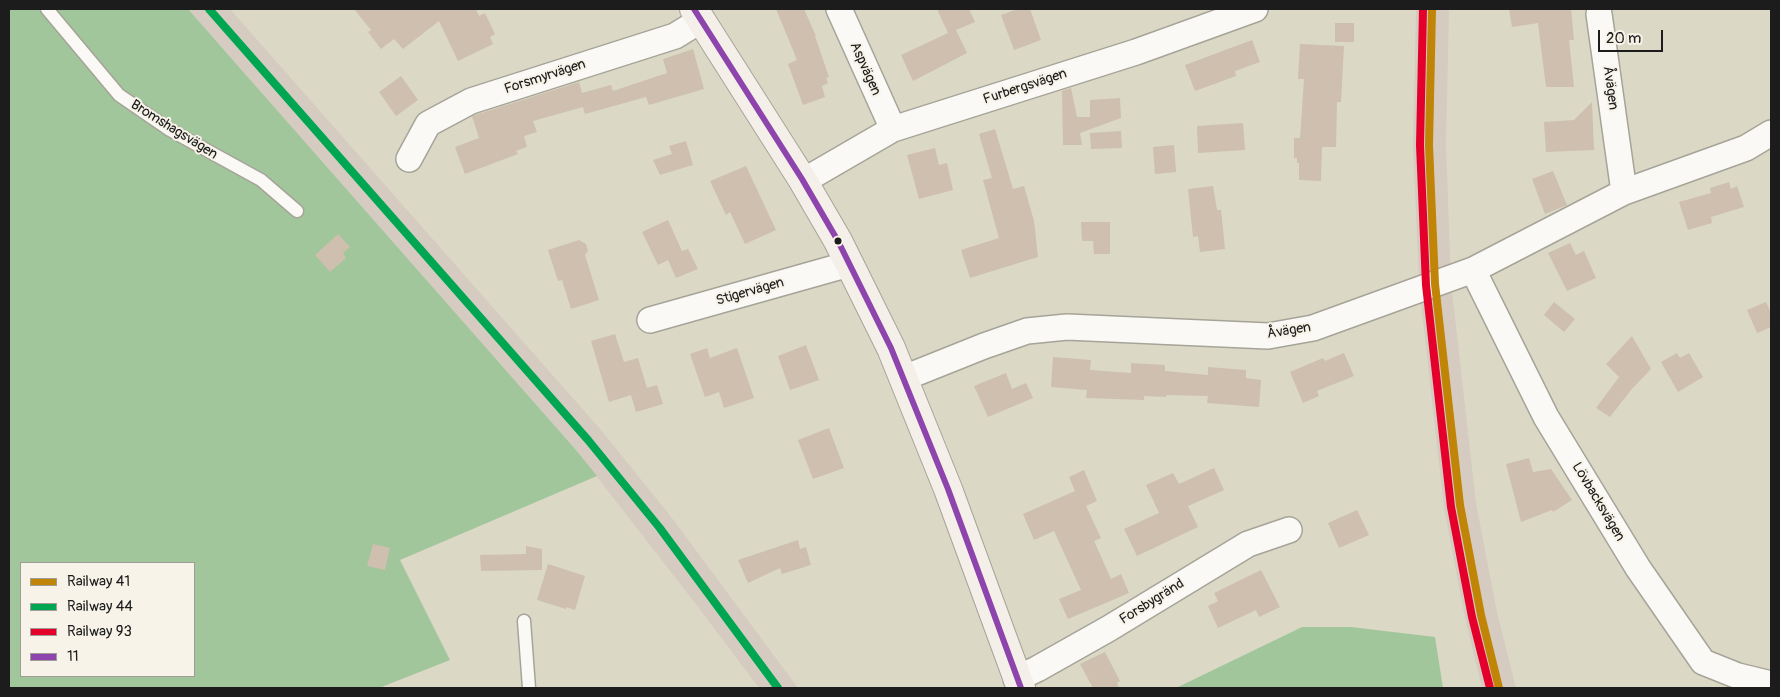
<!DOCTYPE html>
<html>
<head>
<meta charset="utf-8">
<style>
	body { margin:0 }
	#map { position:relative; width:1780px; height:697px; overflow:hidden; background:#dbd9c5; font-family:Pangolin,sans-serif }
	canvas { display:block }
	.frame { position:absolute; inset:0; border:10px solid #1c1c1c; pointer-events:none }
	.legend { position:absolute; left:20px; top:562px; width:175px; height:115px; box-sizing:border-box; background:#f7f3e8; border:1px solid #9f9d96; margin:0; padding:6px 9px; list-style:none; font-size:15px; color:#1c1c1c }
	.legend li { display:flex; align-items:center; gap:10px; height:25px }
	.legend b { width:25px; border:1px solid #9f9d96 }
	.scale { position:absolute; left:1598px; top:30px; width:65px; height:22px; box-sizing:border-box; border:2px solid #1c1c1c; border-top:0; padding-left:6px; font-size:15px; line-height:18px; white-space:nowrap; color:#1c1c1c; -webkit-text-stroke:4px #f7f3e8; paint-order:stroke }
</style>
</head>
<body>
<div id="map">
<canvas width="1780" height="697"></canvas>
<div class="frame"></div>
<ul class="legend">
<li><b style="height:6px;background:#c08407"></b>Railway 41</li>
<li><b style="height:6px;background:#00a651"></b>Railway 44</li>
<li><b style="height:6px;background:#e4002b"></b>Railway 93</li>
<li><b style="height:6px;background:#8e44ad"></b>11</li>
</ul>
<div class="scale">20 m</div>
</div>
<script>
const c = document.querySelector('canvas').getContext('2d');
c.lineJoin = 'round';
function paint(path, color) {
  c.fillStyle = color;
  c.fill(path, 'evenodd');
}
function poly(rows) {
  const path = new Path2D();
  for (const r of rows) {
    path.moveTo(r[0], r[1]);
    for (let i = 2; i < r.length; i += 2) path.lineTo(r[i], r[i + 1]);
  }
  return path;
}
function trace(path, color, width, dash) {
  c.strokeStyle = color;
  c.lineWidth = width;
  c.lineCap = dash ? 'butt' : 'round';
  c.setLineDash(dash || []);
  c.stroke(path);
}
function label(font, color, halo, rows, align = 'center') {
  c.font = font + ' Pangolin,sans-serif';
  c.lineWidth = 4;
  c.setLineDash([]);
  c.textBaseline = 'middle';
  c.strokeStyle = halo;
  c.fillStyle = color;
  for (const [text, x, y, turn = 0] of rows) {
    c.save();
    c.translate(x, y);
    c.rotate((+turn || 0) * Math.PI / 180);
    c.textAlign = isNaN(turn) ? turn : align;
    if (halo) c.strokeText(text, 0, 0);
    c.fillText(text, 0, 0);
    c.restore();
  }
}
paint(poly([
	[188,9,230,9,601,430,672,518,798,688,759,688,695,603,576,450],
	[1416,9,1449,9,1446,145,1451,282,1476,503,1497,612,1516,688,1482,688,1465,618,1444,508,1419,285,1413,146]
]), '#d6cbc1');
paint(poly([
	[9,9,188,9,576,450,597,476,400,560,450,660,379,688,9,688],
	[21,563,194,563,194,676,21,676],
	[1302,627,1351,627,1435,637,1443,688,1176,688]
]), '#a1c69c');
paint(poly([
	[354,9,476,9,479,16,485,13,495,34,490,37,493,44,458,61,439,21,403,49,394,39,381,49,368,32,371,30],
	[776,9,804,9,816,36,815,36,829,77,826,78,828,83,822,86,825,97,803,105,788,64,797,60],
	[937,9,969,9,975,22,956,30,967,53,913,81,901,55,948,33],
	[1018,9,1030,9,1041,40,1014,50,1001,15],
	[1509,9,1571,9,1574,40,1569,40,1574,87,1546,87,1538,23,1512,27],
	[1335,23,1354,23,1354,42,1335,42],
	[1252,40,1260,62,1235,71,1236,76,1195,91,1185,65],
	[1300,44,1344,46,1341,102,1337,102,1336,147,1322,147,1321,181,1299,180,1299,163,1297,163,1297,158,1294,158,1294,138,1300,138,1301,124,1304,79,1298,79],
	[693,49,704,89,649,105,646,97,585,114,583,107,533,121,537,132,524,136,527,147,516,151,518,154,465,174,455,147,479,138,472,116,579,82,582,93,611,85,613,91,667,73,663,59],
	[401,76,418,100,396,116,379,92],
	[1071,88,1077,117,1090,117,1090,100,1120,98,1121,118,1080,133,1082,145,1063,145,1062,91],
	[1592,102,1594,150,1546,152,1544,122,1574,120],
	[1243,123,1245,150,1198,153,1197,126],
	[995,129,1013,189,1024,186,1034,221,1038,257,970,278,961,250,999,238,983,180,992,178,979,134],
	[1121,131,1122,148,1091,149,1090,133],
	[686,141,693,165,660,175,653,160,672,154,669,146],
	[1174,145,1176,172,1155,174,1153,147],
	[935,148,939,165,947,163,953,190,919,199,907,155],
	[746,166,776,230,745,244,730,212,726,215,710,181],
	[1553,171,1567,205,1545,214,1532,179],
	[1729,182,1731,189,1737,186,1744,207,1711,217,1712,223,1688,230,1679,202,1711,193,1710,188],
	[1213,186,1217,210,1221,210,1225,249,1200,252,1198,236,1193,237,1188,189],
	[668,220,682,251,688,249,698,269,676,278,668,260,658,265,642,232],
	[1081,222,1110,222,1110,254,1094,254,1093,241,1082,241],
	[338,234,350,247,343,253,346,258,330,272,315,255],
	[579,240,586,244,588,251,585,255,599,300,571,309,562,280,558,281,548,250],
	[1570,243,1576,255,1584,251,1596,278,1567,291,1548,253],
	[1554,302,1575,319,1564,332,1544,315],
	[1766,302,1771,313,1771,327,1757,333,1747,310],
	[615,334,624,362,638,358,647,388,657,385,663,404,636,412,631,395,609,402,591,341],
	[1632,336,1651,369,1631,390,1610,417,1596,408,1619,377,1606,364],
	[806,345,819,380,790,390,778,356],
	[707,348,710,358,737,348,754,398,724,408,719,392,705,397,690,354],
	[1344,353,1354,376,1317,391,1319,396,1303,403,1290,372,1323,358,1325,361],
	[1677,353,1680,358,1689,353,1703,377,1678,392,1661,362],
	[1053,357,1091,360,1090,370,1131,373,1131,363,1165,365,1165,371,1208,375,1208,367,1246,370,1246,378,1261,380,1259,407,1207,403,1208,396,1167,395,1166,397,1144,396,1144,400,1086,398,1087,390,1051,387],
	[1006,373,1012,389,1026,383,1033,398,988,417,974,386],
	[829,428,844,468,813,479,798,440],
	[1529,458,1533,472,1551,469,1572,500,1553,512,1552,510,1521,522,1506,464],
	[1214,468,1224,490,1188,506,1198,527,1137,556,1124,529,1159,513,1146,485,1173,473,1179,484],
	[1084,470,1097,501,1086,506,1101,538,1094,541,1111,579,1121,574,1129,593,1068,619,1059,599,1081,590,1054,531,1034,540,1023,514,1075,491,1069,477],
	[1357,510,1369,535,1339,548,1328,523],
	[798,540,800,549,806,547,811,565,782,574,780,568,748,583,738,560],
	[373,544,390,548,385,570,367,566],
	[526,546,542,549,542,570,481,571,480,555,526,554],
	[548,564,585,576,575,610,566,607,566,609,537,600],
	[1261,570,1280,607,1259,617,1256,610,1218,628,1208,606,1218,601,1214,593],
	[1105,652,1120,681,1117,683,1119,688,1093,688,1080,664]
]), '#cebfae');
const lane = poly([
	[47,9,119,95,170,130,261,180,297,211],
	[524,621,529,688]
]);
const street = poly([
	[839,9,893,129],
	[1599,14,1624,192],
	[409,159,428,124,471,101,675,36,701,20],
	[802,179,812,176,893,129,1136,52,1255,9],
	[1473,270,1546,417,1638,568,1703,662,1738,676,1771,684],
	[650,320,849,264],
	[904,378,984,346,1027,331,1067,327,1268,336,1313,328,1473,270,1624,192,1746,148,1771,133],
	[1016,679,1037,669,1108,629,1248,544,1289,530]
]);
const secondary = poly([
	[694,9,802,179,838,241,891,348,948,489,1021,688]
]);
trace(lane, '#a6a498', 15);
trace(street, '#a6a498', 28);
trace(secondary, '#a6a498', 30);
trace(lane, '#faf9f6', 12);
trace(street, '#faf9f6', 25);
trace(secondary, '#f4f0e9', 28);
trace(poly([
	[694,9,802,179,838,241,891,348,948,489,1021,688]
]), '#8e44ad', 6);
trace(poly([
	[1432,9,1429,145,1435,284,1460,505,1481,615,1499,688]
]), '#c08407', 8);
trace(poly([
	[209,9,588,440,659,527,778,688]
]), '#00a651', 8);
trace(poly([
	[1423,9,1420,145,1426,285,1451,507,1472,617,1490,688]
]), '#e4002b', 8);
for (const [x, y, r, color] of [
	[838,241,4.5,"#1c1c1c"]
]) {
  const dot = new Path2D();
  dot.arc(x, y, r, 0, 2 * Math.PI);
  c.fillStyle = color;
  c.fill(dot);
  trace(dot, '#f7f3e8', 2);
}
label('14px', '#1c1c1c', '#f7f3e8', [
	["Aspvägen",865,69,66],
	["Forsmyrvägen",545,77,-18],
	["Furbergsvägen",1025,87,-18],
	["Åvägen",1610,88,82],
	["Bromshagsvägen",174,130,32],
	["Stigervägen",750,292,-16],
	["Åvägen",1289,331,-9],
	["Lövbacksvägen",1598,502,59],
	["Forsbygränd",1152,602,-32]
]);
</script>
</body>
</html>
